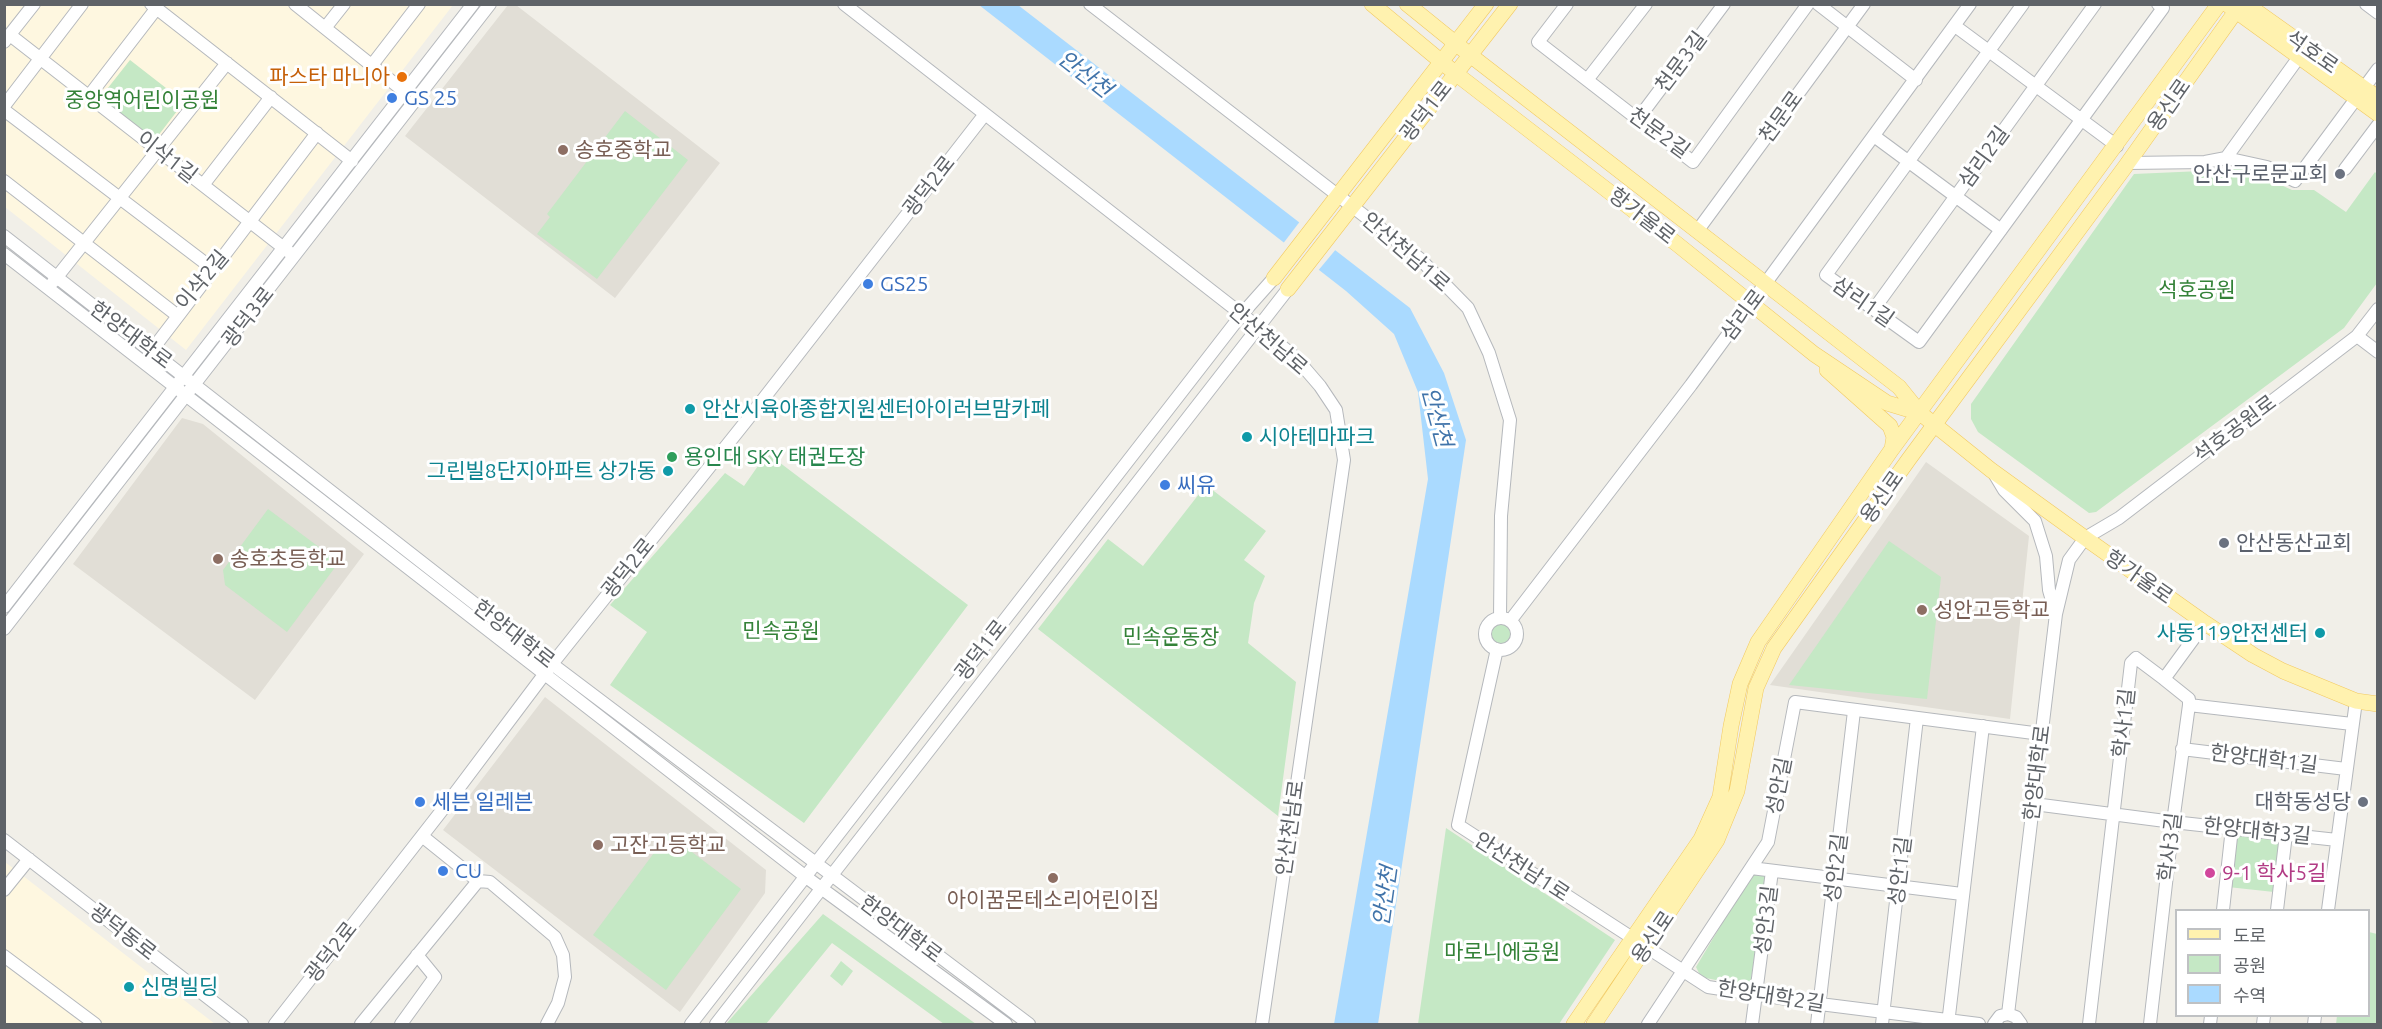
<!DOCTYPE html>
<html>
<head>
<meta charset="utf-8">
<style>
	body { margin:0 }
	#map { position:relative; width:2382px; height:1029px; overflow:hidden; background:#f1efe8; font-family:Ubuntu,"Noto Sans KR",sans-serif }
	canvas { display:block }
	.frame { position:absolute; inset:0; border:6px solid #5f6368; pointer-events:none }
	.legend { position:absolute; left:2175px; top:909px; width:195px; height:108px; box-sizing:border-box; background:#fff; border:2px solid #bfc1c3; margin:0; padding:8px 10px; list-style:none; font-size:18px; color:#5f6368 }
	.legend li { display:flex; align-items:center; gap:12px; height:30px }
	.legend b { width:30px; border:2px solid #bfc1c3 }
</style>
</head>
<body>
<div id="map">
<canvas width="2382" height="1029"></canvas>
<div class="frame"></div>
<ul class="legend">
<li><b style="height:8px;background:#fff2af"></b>도로</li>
<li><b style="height:16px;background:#c5e8c5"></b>공원</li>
<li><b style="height:16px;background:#aadaff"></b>수역</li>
</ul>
</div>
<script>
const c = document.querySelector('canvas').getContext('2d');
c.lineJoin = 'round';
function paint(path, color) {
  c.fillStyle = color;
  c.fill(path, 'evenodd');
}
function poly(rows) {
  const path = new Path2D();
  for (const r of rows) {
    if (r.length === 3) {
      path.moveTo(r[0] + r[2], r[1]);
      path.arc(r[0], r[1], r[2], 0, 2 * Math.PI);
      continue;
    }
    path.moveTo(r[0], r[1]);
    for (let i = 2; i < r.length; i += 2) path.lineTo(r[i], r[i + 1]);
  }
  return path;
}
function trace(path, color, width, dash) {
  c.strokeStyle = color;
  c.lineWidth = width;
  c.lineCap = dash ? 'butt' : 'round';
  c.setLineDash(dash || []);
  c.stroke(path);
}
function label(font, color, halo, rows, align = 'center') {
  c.font = font + ' Ubuntu,"Noto Sans KR",sans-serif';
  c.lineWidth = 6;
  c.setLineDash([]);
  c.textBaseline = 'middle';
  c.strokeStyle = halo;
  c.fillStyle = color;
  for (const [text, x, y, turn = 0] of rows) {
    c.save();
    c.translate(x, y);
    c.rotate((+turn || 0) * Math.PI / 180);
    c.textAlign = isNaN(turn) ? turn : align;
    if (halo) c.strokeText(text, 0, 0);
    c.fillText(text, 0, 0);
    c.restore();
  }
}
paint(poly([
	[4,5,453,5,186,350,5,207],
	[5,862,215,1024,5,1024]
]), '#fef7e0');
paint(poly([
	[508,5,516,5,720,163,615,298,405,136],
	[182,418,203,424,364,554,255,700,73,564],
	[1926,462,2029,536,2010,719,1770,685],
	[545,697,766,870,765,893,680,1012,443,830]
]), '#e1ded6');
paint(poly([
	[130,60,184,102,154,141,100,98],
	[625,111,688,160,597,279,537,234,550,217,547,214],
	[2233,168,2248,170,2292,190,2314,190,2346,212,2375,172,2377,174,2377,283,2344,328,2096,512,2089,513,1978,432,1971,419,1971,404,2134,174,2224,170],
	[767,453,968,605,804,823,610,685,647,632,610,605,725,473,744,486],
	[1206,485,1266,531,1244,560,1265,576,1254,603,1248,643,1296,682,1278,816,1038,629,1108,539,1143,566],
	[268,509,339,562,287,632,225,585,223,570],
	[1889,541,1941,577,1927,699,1789,685],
	[1501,634,10],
	[1446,828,1615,940,1559,1024,1418,1024],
	[668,834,741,889,666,990,593,935],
	[2234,834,2280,839,2274,892,2228,887],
	[1752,873,1766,876,1750,987,1701,977,1696,967],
	[823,914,976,1024,944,1024,832,943,766,1024,726,1024],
	[2369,932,2377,934,2377,1024,2336,1024,2337,1016,2368,1016],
	[841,961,853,971,842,986,830,976]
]), '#c5e8c5');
paint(poly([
	[979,5,1018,5,1410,308,1444,373,1466,440,1378,1024,1334,1024,1428,479,1418,392,1394,334,1346,291]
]), '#aadaff');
paint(poly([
	[1301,220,1337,248,1317,272,1282,245]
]), '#f1efe8');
const minor = poly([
	[151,4,352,161],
	[295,4,405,92],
	[844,4,1258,327,1295,357,1320,386,1336,410,1344,460,1262,1024],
	[1090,4,1419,258,1468,308,1489,353,1510,420,1501,516,1500,618],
	[1567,4,1538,42,1693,162,1808,4],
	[1818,4,1916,80],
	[2023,4,1826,275,1919,342,2163,8,2158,4],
	[2366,4,2378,13],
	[1955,26,2117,146],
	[325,28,344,4],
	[10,35,289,252],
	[4,42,34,4],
	[372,65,419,4],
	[1587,80,1646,4],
	[89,96,156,9],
	[4,106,82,4],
	[4,110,213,269],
	[1638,119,1724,4],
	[1874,136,2001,230],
	[2226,158,2299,57],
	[2128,163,2205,162,2226,158,2267,167,2295,181,2378,69],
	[2345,169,2378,125],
	[4,181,178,316,317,133],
	[203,185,271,97],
	[1698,230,1864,4],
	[4,236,552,664,1029,1024],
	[4,254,806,877,1006,1024],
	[53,282,227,63],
	[1874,309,2095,4],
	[2357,336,2378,352],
	[152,350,178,316],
	[1995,475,2004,490,2035,521,2046,556,2049,590,2055,611],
	[4,607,473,4],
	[1501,634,16],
	[1510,621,1691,385,1970,4],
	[4,629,490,4],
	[1497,649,1458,825,1708,987,1820,1004,1979,1024],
	[2164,679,2205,623],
	[2182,749,2346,769],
	[2034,804,2173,822,2337,840],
	[4,840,242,1024],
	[1751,868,1962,894],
	[478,881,490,882,555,937,563,955,565,977,558,1003,547,1024],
	[4,890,29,859],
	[2223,910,2232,828],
	[2277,910,2286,834],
	[2328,910,2356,701],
	[4,956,95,1024],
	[2008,1014,2056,614,2069,560,2085,538,2119,518,2357,336,2378,309],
	[275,1024,443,809,552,664,747,420,985,114],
	[361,1024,478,881,422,836],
	[401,1024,435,977,417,955],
	[691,1024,1242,314,1274,278],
	[716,1024,1288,289],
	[1648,1024,1768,842,1795,702,2041,734],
	[1752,1024,1772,871],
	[1817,1024,1854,711],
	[1882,1024,1917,718],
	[1948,1024,1983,726],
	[1994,1024,2000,1016,2008,1014,2016,1017,2021,1024],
	[2089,1024,2131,663,2136,658,2164,679,2189,699,2189,705,2352,724],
	[2150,1024,2173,822,2189,705],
	[2210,1024,2211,1016],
	[2263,1024,2264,1016],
	[2314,1024,2315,1016]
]);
const major = poly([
	[1372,4,1455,73,1677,244,1814,354,1887,403,1920,413],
	[1407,4,1470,55,1899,387,1920,413,1991,470,2085,538,2205,623,2253,655,2283,671,2356,701,2378,704],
	[2246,4,2378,98],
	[2229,6,2378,114],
	[1274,278,1486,4],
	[1288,289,1510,4],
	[1827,370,1890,426,1894,437,1892,449],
	[1574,1024,1701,839,1720,797,1731,726,1740,684,1758,642,1892,449,2219,4],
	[1594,1024,1717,840,1737,791,1756,688,1774,648,1909,459,2125,167,2241,4]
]);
trace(minor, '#b5b8bc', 14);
trace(major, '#f2c960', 16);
trace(minor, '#fff', 12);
trace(major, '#fff2af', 15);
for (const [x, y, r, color] of [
	[402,77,6,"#e8710a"],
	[392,98,6,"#3f7fe0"],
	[563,150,6,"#8d6e63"],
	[2340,174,6,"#6b7280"],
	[868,284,6,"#3f7fe0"],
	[690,409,6,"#0f9aa8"],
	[1247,437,6,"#0f9aa8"],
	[672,457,6,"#2e9e5b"],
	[668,471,6,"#0f9aa8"],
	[1165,485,6,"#3f7fe0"],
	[2224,543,6,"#6b7280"],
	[218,559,6,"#8d6e63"],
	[1922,610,6,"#8d6e63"],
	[2320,633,6,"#0f9aa8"],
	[420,802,6,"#3f7fe0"],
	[2363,802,6,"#6b7280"],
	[598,845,6,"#8d6e63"],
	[443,871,6,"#3f7fe0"],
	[2210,873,6,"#d1479c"],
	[1053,878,6,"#8d6e63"],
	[129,987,6,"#0f9aa8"]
]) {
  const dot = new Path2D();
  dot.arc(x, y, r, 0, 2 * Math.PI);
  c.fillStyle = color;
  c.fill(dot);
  trace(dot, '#fff', 2);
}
label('21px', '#5f6368', '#fff', [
	["석호로",2312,52,35],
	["천문3길",1681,62,-53],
	["용신로",2169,105,-55],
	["광덕1로",1426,111,-52],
	["천문로",1781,117,-54],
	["천문2길",1659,133,36],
	["이삭1길",167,157,38],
	["삼리2길",1984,157,-54],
	["광덕2로",929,186,-52],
	["항가울로",1642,216,38],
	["안산천남1로",1406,252,41],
	["이삭2길",202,280,-50],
	["삼리1길",1863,302,35],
	["삼리로",1743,315,-53],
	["광덕3로",248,317,-52],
	["한양대학로",131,335,37],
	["안산천남로",1268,339,41],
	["석호공원로",2235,429,-37],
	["용신로",1882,497,-55],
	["광덕2로",628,568,-51],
	["항가울로",2139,577,35],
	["한양대학로",514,634,38],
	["광덕1로",981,650,-52],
	["학사1길",2124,723,-84],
	["한양대학1길",2264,759,7],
	["한양대학로",2037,773,-83],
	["성안길",1779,786,-79],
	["안산천남로",1290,828,-82],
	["한양대학3길",2257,831,6],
	["학사3길",2170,847,-83],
	["안산천남1로",1522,867,33],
	["성안2길",1836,868,-83],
	["성안1길",1900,871,-83],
	["성안3길",1766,920,-83],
	["한양대학로",901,929,37],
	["광덕동로",123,932,38],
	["용신로",1653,937,-56],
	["광덕2로",331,952,-52],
	["한양대학2길",1771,996,9]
]);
label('21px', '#c56008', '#fff', [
	["파스타 마니아",390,77]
], 'right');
label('21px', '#366cbe', '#fff', [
	["GS 25",404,98],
	["GS25",880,284],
	["씨유",1177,485],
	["세븐 일레븐",432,802],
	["CU",455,871]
], 'left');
label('21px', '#348238', '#fff', [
	["중앙역어린이공원",142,100],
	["석호공원",2197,290],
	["민속공원",781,631],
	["민속운동장",1171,637],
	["마로니에공원",1502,952]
]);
label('21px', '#785e54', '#fff', [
	["송호중학교",575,150],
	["송호초등학교",230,559],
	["성안고등학교",1934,610],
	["고잔고등학교",610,845],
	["아이꿈몬테소리어린이집",1053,900,"center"]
], 'left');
label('21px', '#5b616d', '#fff', [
	["안산구로문교회",2328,174],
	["안산동산교회",2236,543,"left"],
	["대학동성당",2351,802]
], 'right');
label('21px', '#0d838f', '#fff', [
	["안산시육아종합지원센터아이러브맘카페",702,409],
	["시아테마파크",1259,437],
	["그린빌8단지아파트 상가동",656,471,"right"],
	["사동119안전센터",2308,633,"right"],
	["신명빌딩",141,987]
], 'left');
label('21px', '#27864d', '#fff', [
	["용인대 SKY 태권도장",684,457]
], 'left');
label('21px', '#b23c85', '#fff', [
	["9-1 학사5길",2222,873]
], 'left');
label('italic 22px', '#4174aa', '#fff', [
	["안산천",1085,74,38],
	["안산천",1437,417,75],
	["안산천",1385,896,-82]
]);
</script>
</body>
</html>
